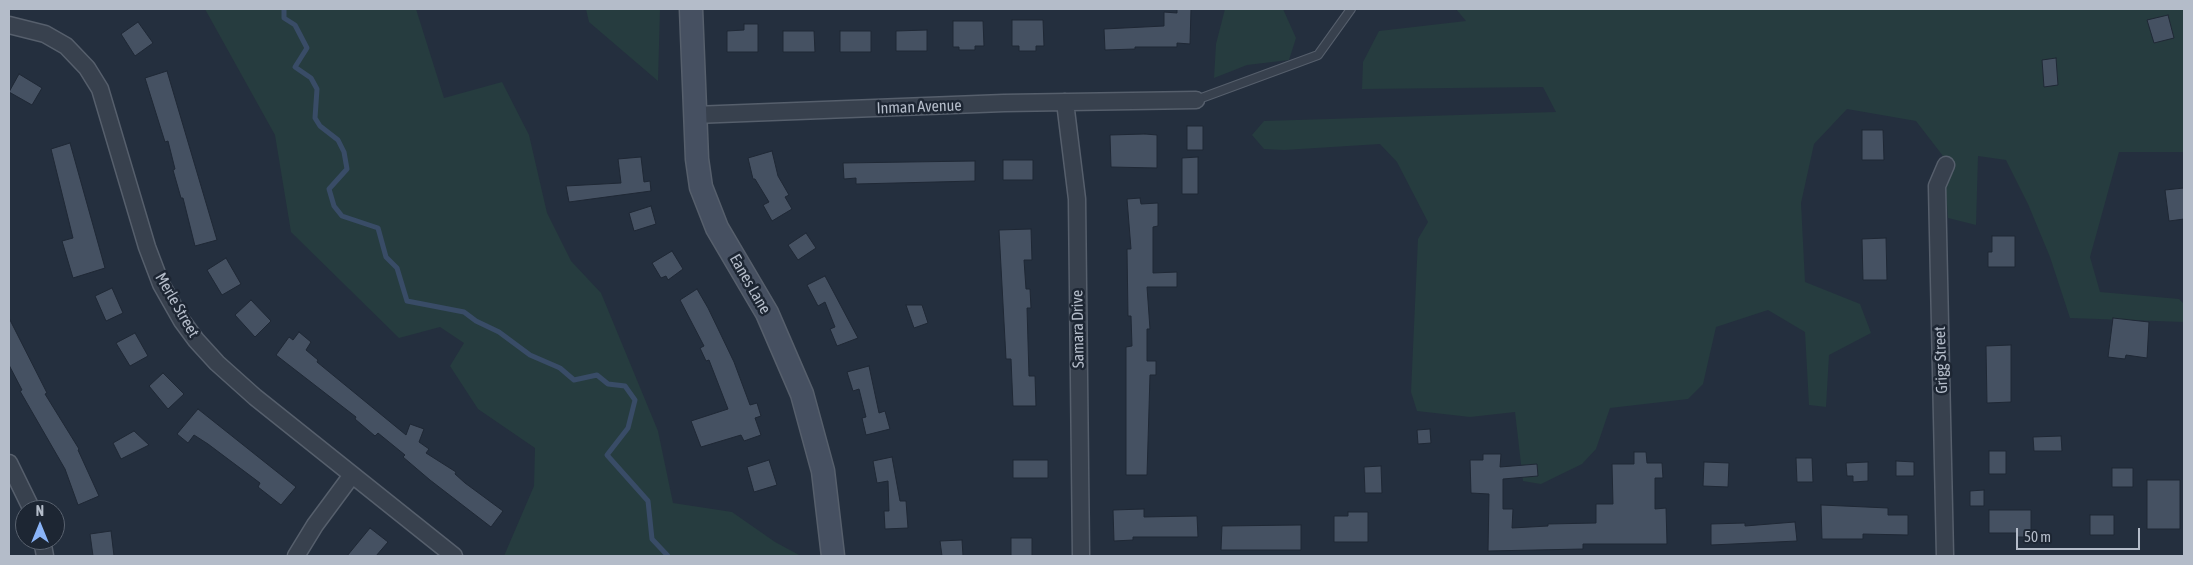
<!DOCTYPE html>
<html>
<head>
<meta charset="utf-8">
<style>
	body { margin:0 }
	#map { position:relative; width:2193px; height:565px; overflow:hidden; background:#242f3e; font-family:"Asap Condensed",sans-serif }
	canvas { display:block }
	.frame { position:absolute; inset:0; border:10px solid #b4bcc9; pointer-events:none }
	.north { position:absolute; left:15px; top:500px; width:50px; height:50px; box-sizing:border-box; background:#1d2633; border:1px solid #59626f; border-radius:50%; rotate:0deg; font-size:14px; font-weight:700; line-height:20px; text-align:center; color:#b4bcc9 }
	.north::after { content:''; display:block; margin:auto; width:18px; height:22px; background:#8ab4f8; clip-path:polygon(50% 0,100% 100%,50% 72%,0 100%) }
	.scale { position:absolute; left:2016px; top:528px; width:124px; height:22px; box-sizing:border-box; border:2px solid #b4bcc9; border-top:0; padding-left:6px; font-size:15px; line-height:18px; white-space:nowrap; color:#b4bcc9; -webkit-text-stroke:4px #1d2633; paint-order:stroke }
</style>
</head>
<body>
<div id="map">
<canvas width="2193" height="565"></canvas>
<div class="frame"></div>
<div class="north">N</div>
<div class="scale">50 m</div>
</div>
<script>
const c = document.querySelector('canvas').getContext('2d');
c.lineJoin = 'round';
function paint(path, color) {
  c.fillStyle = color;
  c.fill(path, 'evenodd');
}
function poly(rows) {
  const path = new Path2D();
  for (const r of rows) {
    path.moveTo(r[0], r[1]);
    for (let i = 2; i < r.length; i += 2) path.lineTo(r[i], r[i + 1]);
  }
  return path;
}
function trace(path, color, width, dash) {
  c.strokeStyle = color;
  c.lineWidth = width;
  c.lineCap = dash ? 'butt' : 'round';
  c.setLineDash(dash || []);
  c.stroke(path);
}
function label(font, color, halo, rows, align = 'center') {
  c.font = font + ' "Asap Condensed",sans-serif';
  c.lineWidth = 5;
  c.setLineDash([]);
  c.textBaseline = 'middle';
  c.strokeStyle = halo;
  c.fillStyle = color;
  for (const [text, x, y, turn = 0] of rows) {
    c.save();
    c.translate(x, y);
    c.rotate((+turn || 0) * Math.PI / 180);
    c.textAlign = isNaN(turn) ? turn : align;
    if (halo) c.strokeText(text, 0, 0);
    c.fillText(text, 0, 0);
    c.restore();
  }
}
paint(poly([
	[205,9,416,9,444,98,502,82,529,135,547,213,571,261,601,293,658,431,673,503,732,512,775,542,801,556,504,556,534,486,535,448,478,409,450,366,464,343,440,327,399,338,291,232,275,135],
	[586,9,660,9,658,81,589,22],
	[1225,9,1283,9,1296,38,1289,60,1247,65,1214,78,1216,44],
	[1456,9,2184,9,2184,152,2119,152,2090,257,2100,292,2179,299,2184,304,2184,322,2070,318,2050,257,2028,204,2006,160,1978,156,1976,225,1948,218,1943,156,1916,121,1847,109,1814,144,1801,203,1805,282,1860,304,1871,333,1829,355,1826,407,1809,405,1805,332,1768,310,1716,327,1703,384,1688,399,1610,408,1596,449,1582,464,1541,484,1523,481,1515,412,1470,417,1417,411,1411,392,1418,239,1428,222,1397,162,1380,144,1284,150,1264,149,1252,135,1264,121,1556,112,1543,87,1362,89,1363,62,1379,31,1466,21]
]), '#263c3f');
trace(poly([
	[284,9,284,18,295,25,307,48,295,67,311,78,317,89,315,118,320,126,338,140,344,152,347,169,329,189,334,206,342,216,378,228,386,257,397,268,407,301,464,312,476,321,499,332,530,355,560,368,574,380,597,375,608,384,625,386,635,400,628,428,607,455,648,501,652,539,668,556]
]), '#394c67', 5);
const building = poly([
	[1177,9,1191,9,1190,44,1177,43,1177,47,1135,47,1135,49,1105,50,1104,29,1164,26,1164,12,1177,13,1177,9],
	[2168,15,2174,38,2154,43,2147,20,2168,15],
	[1012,20,1043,20,1044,46,1036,46,1036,51,1019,51,1019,46,1012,46,1012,20],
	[953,21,983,21,984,46,975,46,975,50,959,50,959,47,953,47,953,21],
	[138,22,153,43,135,56,121,34,138,22],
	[744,24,758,24,758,52,727,52,727,31,744,30,744,24],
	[927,30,927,51,896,51,896,31,927,30],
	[783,31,814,31,815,52,783,52,783,31],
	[840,31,871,31,871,52,840,52,840,31],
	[2056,58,2058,85,2044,87,2042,60,2056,58],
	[167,71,217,240,195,246,183,198,181,198,173,170,175,169,168,141,165,142,145,78,167,71],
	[19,74,42,88,32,105,9,92,19,74],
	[1187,126,1203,126,1203,150,1187,150,1187,126],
	[1862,130,1883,130,1884,160,1862,160,1862,130],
	[1145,134,1157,135,1157,168,1111,167,1110,135,1145,134],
	[70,143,105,268,73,278,62,241,73,238,51,149,70,143],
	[772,151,778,176,789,195,785,197,792,209,772,221,763,205,769,202,755,179,753,179,748,158,772,151],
	[641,157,644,182,650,181,651,191,569,202,566,186,621,183,618,159,641,157],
	[1198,157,1198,194,1182,194,1182,158,1198,157],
	[1003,160,1033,160,1033,180,1003,180,1003,160],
	[975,161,975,181,856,184,856,178,844,179,843,163,975,161],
	[2184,188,2184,219,2169,221,2165,190,2184,188],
	[1140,198,1141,204,1158,203,1158,226,1153,227,1153,273,1177,272,1177,287,1147,287,1150,329,1147,329,1147,361,1156,361,1156,375,1150,375,1147,475,1126,475,1126,347,1132,346,1131,316,1128,316,1127,249,1131,249,1127,199,1140,198],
	[651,206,656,224,634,231,629,213,651,206],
	[1031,229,1032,260,1024,260,1026,289,1030,289,1031,308,1027,308,1029,376,1035,376,1036,406,1013,406,1011,359,1006,359,999,230,1031,229],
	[806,233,816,248,798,260,788,245,806,233],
	[1992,236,2015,236,2015,267,1988,267,1988,252,1992,252,1992,236],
	[1886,238,1887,280,1863,280,1862,239,1886,238],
	[672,251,683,269,668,280,666,276,661,278,652,263,672,251],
	[226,258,241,284,222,295,207,270,226,258],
	[825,276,858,338,837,346,830,329,835,327,825,302,818,306,807,285,825,276],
	[112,288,123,313,106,321,95,296,112,288],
	[697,289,708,308,734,362,750,405,757,403,761,416,755,418,761,435,744,441,741,435,701,447,691,421,728,409,709,360,706,361,700,348,704,346,680,300,697,289],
	[251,300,271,321,255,337,235,315,251,300],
	[906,305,922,305,928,323,914,328,906,305],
	[9,318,47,393,45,394,79,449,78,450,99,496,78,505,65,469,20,391,22,390,9,365,9,318],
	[2113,318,2149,322,2147,358,2126,355,2125,359,2108,357,2113,318],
	[299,332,311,342,306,350,318,360,317,362,406,435,410,424,424,429,419,442,429,449,426,453,456,472,455,474,465,483,503,511,491,527,430,480,403,457,405,455,378,433,375,436,355,419,356,417,276,355,289,337,293,340,299,332],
	[135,333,148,356,130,366,116,343,135,333],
	[2011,345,2011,402,1987,403,1986,346,2011,345],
	[869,366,879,413,885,411,890,429,866,435,862,418,866,417,859,389,853,391,847,372,869,366],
	[163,373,184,394,168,409,149,386,163,373],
	[198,409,296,487,281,505,258,487,260,483,208,444,194,435,188,443,177,434,198,409],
	[1430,429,1431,443,1418,444,1417,430,1430,429],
	[134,431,149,445,121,459,113,443,134,431],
	[2061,436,2062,451,2034,451,2033,437,2061,436],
	[1989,451,2006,451,2006,474,1989,474,1989,451],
	[1634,452,1646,452,1647,463,1662,463,1663,478,1655,478,1655,509,1666,508,1667,544,1583,544,1583,549,1488,551,1489,494,1471,493,1470,460,1483,460,1483,454,1501,454,1500,467,1537,464,1538,476,1503,479,1503,509,1513,509,1512,528,1548,526,1548,524,1596,523,1596,504,1613,504,1612,464,1634,464,1634,452],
	[892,457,900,501,906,501,908,528,885,529,884,511,889,511,888,481,877,483,873,461,892,457],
	[1796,458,1812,458,1813,482,1797,482,1796,458],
	[769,460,777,485,754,492,747,467,769,460],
	[1013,460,1048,460,1048,478,1013,478,1013,460],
	[1896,461,1914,462,1914,476,1896,476,1896,461],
	[1704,462,1729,463,1728,487,1703,486,1704,462],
	[1868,462,1868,481,1853,482,1853,476,1847,476,1846,463,1868,462],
	[1381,466,1382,493,1365,493,1364,467,1381,466],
	[2112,468,2133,468,2133,487,2112,487,2112,468],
	[2147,480,2180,480,2180,529,2147,529,2147,480],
	[1984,490,1984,506,1970,506,1970,491,1984,490],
	[1821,505,1888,508,1888,515,1908,515,1908,535,1863,534,1863,539,1822,539,1821,505],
	[1144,509,1144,517,1197,516,1198,537,1133,537,1133,540,1114,541,1113,510,1144,509],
	[1989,510,2031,510,2031,537,2017,537,2017,533,1989,533,1989,510],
	[1348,512,1368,512,1368,542,1334,542,1334,516,1348,516,1348,512],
	[2090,515,2114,515,2114,535,2090,535,2090,515],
	[1795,522,1797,541,1711,545,1711,524,1745,523,1745,526,1795,522],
	[1301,525,1301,550,1221,550,1222,526,1301,525],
	[370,528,388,542,376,556,347,556,370,528],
	[111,531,114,556,93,556,90,534,111,531],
	[1011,538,1032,538,1032,556,1011,556,1011,538],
	[962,540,963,556,942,556,940,541,962,540]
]);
paint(building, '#455162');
trace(building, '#1f2835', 1);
const lane = poly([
	[1196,100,1318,55,1351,9]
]);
const street = poly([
	[9,25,45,34,66,46,87,68,100,89,147,247,161,284,182,321,196,340,217,363,255,397,454,556],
	[1065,102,1077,199,1081,556],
	[694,115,1004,103,1196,100],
	[9,463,32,510],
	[42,540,45,556],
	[296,556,315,525,352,475],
	[1945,556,1937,186,1946,165]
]);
const secondary = poly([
	[691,9,697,159,701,187,717,228,767,313,802,394,823,471,833,556]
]);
trace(lane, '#565f6c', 10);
trace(street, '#565f6c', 19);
trace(secondary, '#565f6c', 25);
trace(lane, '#38414e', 8);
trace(street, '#38414e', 16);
trace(secondary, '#465061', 22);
label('16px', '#b4bcc9', '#1d2633', [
	["Inman Avenue",919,107,-2],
	["Eanes Lane",750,284,60],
	["Merle Street",177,305,60],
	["Samara Drive",1078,329,-91],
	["Grigg Street",1941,360,-92]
]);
</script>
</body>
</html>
